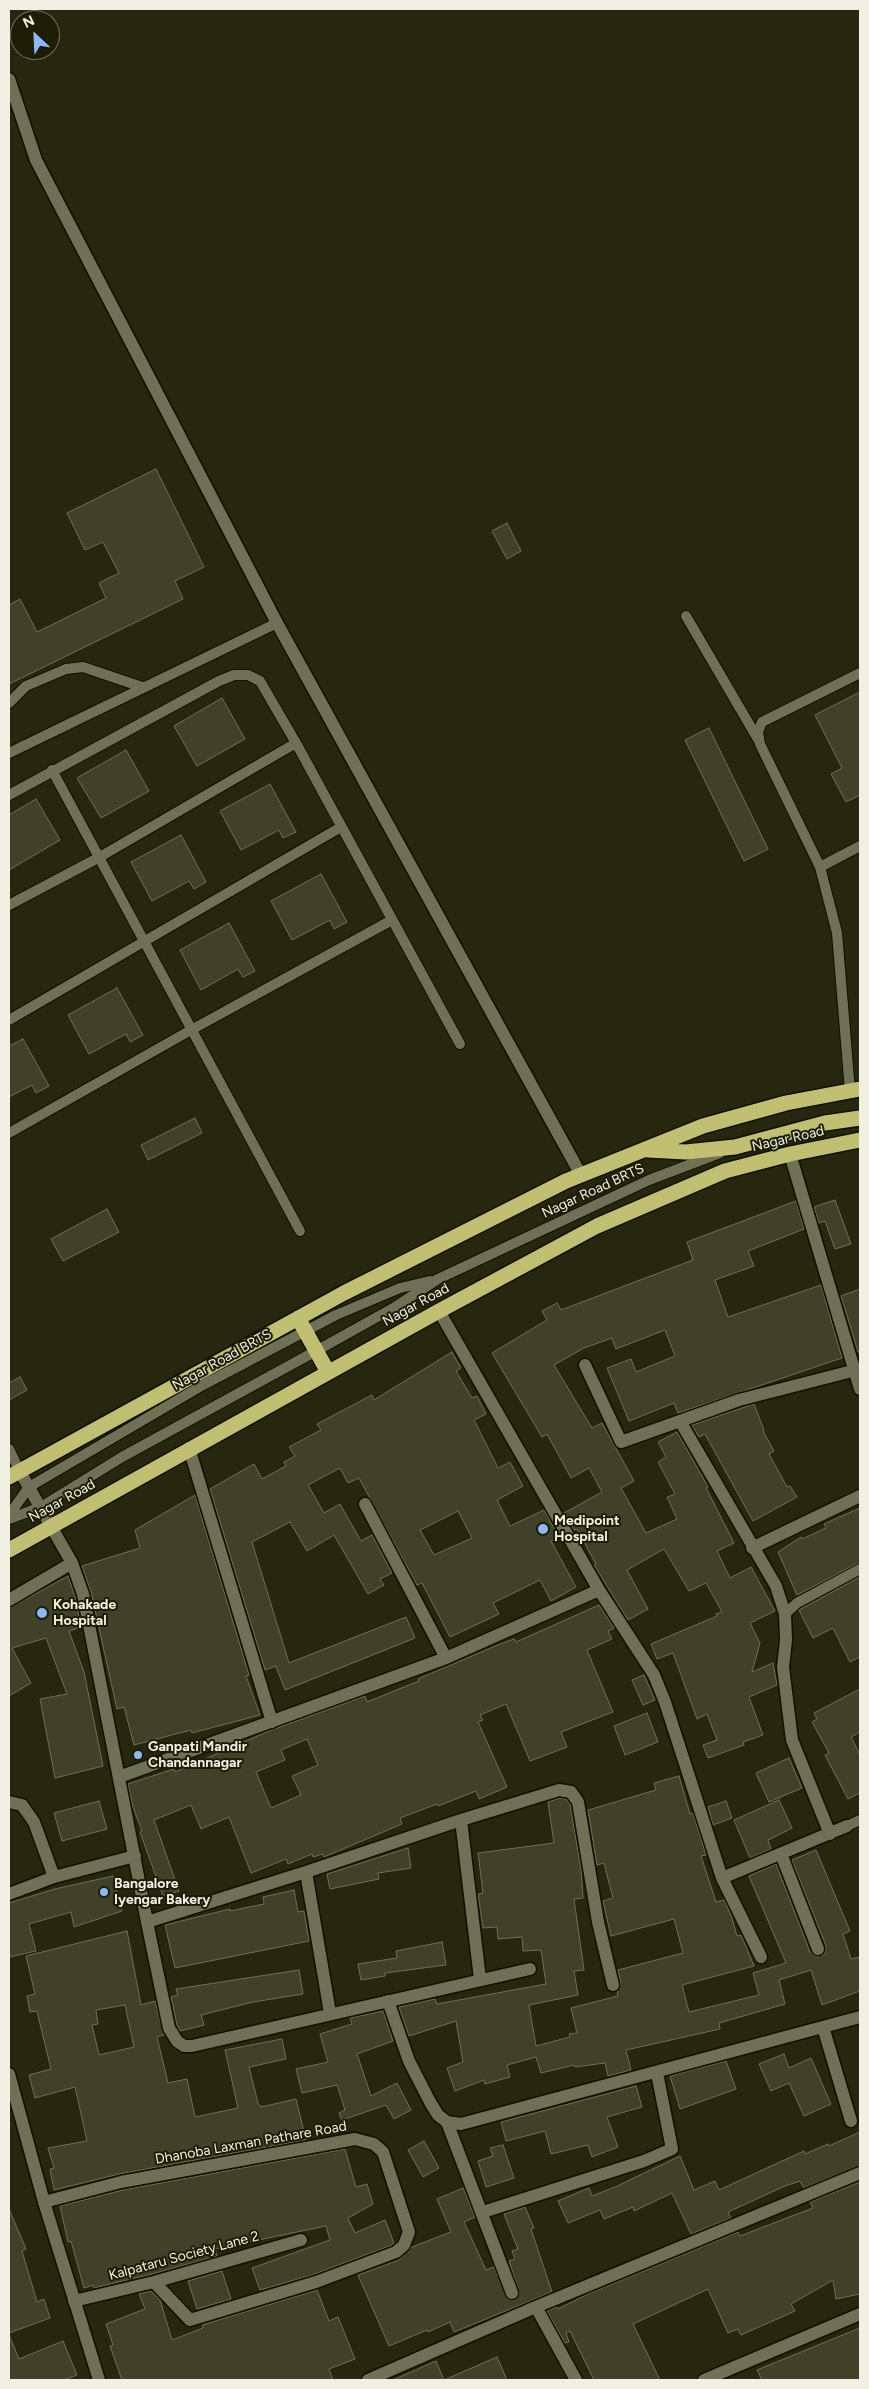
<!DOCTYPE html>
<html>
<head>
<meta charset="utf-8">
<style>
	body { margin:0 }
	#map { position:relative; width:869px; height:2389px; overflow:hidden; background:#27270f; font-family:Figtree,sans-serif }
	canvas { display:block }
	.frame { position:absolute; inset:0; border:10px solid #f1f1e3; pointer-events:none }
	.north { position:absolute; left:10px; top:10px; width:50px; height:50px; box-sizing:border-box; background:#1d1d06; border:1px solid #72725e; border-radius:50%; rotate:335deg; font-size:14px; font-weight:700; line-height:20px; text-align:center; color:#f1f1e3 }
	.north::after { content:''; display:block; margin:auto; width:18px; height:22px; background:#8cb9fc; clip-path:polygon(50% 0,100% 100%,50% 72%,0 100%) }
</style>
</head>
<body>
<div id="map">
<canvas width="869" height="2389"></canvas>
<div class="frame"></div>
<div class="north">N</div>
</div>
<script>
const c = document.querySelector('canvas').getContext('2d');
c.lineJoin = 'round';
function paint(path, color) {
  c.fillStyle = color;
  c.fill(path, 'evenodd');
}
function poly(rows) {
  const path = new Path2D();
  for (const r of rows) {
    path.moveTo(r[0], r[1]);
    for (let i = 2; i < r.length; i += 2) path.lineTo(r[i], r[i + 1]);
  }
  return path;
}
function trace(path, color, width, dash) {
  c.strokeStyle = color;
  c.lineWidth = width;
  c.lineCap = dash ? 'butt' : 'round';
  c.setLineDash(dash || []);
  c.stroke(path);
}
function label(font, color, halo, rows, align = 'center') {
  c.font = font + ' Figtree,sans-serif';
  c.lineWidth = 4;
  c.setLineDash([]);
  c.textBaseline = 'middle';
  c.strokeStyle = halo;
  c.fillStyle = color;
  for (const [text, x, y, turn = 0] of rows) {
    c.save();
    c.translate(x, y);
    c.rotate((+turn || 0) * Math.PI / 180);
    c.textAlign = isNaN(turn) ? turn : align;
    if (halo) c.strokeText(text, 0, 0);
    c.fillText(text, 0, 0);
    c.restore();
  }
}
const building = poly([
	[156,469,204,567,175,581,183,599,9,684,9,605,20,599,37,632,106,598,99,583,119,573,103,542,85,550,67,513,156,469],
	[507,523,521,551,507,559,492,531,507,523],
	[860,692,860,795,846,802,831,774,842,768,815,715,860,692],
	[222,698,245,739,197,766,174,726,222,698],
	[709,728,768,849,744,861,685,740,709,728],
	[126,750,149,791,101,818,77,778,126,750],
	[270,784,296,832,283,838,279,830,241,850,220,811,270,784],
	[36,799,60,840,9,870,9,815,36,799],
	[181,835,206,882,194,889,189,881,152,901,131,862,181,835],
	[321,874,347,922,334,929,330,920,292,940,271,901,321,874],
	[229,923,255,971,243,977,238,969,201,990,180,950,229,923],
	[117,988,143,1035,130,1042,126,1034,89,1054,68,1015,117,988],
	[23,1039,49,1086,36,1093,32,1085,9,1097,9,1046,23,1039],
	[195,1118,202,1133,148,1160,141,1145,195,1118],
	[835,1200,851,1244,835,1249,825,1221,819,1223,814,1207,835,1200],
	[796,1201,804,1229,748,1251,754,1266,715,1280,728,1317,821,1285,842,1358,678,1413,674,1403,629,1421,607,1368,631,1359,636,1372,675,1356,665,1330,616,1349,612,1338,584,1348,554,1365,592,1428,602,1423,634,1481,621,1488,646,1533,677,1519,667,1497,675,1494,658,1462,666,1457,658,1442,677,1432,702,1476,708,1487,706,1488,734,1543,717,1551,730,1578,751,1567,775,1611,750,1623,760,1643,752,1672,773,1663,777,1685,749,1697,763,1735,743,1742,744,1745,708,1758,703,1745,717,1740,707,1714,697,1719,673,1653,657,1659,651,1644,717,1616,716,1614,722,1612,706,1583,689,1591,664,1549,627,1570,648,1609,628,1620,594,1565,596,1564,577,1529,574,1530,564,1513,602,1492,589,1468,571,1478,547,1434,542,1437,492,1353,547,1320,542,1311,557,1303,561,1310,693,1260,687,1242,796,1201],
	[107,1209,119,1232,63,1261,51,1239,107,1209],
	[860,1289,860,1351,858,1352,841,1296,860,1289],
	[452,1352,461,1368,456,1371,472,1398,477,1396,486,1414,474,1420,498,1468,510,1462,523,1486,497,1500,510,1526,544,1510,559,1537,551,1541,576,1587,551,1601,540,1580,493,1603,499,1614,450,1637,422,1583,417,1585,359,1478,348,1483,340,1468,308,1485,324,1513,340,1504,361,1541,372,1535,392,1573,380,1579,384,1585,368,1594,334,1535,307,1551,290,1522,252,1542,289,1663,406,1617,415,1638,285,1690,276,1666,265,1670,210,1489,254,1464,262,1479,286,1466,284,1462,295,1456,289,1447,321,1430,317,1424,372,1395,374,1400,452,1352],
	[458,1511,472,1538,434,1555,420,1530,458,1511],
	[20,1377,27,1390,9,1400,9,1383,20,1377],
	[754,1404,764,1430,763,1431,774,1451,769,1454,787,1487,790,1486,797,1497,753,1521,705,1434,699,1437,692,1425,754,1404],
	[195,1495,249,1675,246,1676,260,1715,192,1733,191,1730,134,1745,124,1707,117,1709,91,1592,82,1566,140,1548,135,1530,195,1495],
	[860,1508,860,1562,797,1595,778,1552,801,1537,802,1539,826,1528,824,1524,860,1508],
	[68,1576,75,1596,81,1627,69,1631,84,1672,103,1766,55,1778,40,1699,67,1694,46,1638,12,1648,31,1683,9,1696,9,1608,68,1576],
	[860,1577,860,1657,850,1662,833,1628,813,1638,799,1610,860,1577],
	[599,1605,614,1628,608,1631,612,1639,587,1650,613,1712,561,1732,567,1747,530,1761,506,1704,480,1715,483,1720,478,1722,507,1787,479,1799,476,1791,438,1806,437,1804,400,1818,402,1824,324,1857,323,1854,313,1857,312,1854,288,1864,286,1859,251,1873,229,1817,201,1829,191,1805,154,1820,179,1891,163,1896,140,1832,142,1831,133,1807,128,1784,174,1769,175,1772,269,1731,365,1696,367,1702,419,1681,418,1679,500,1644,514,1639,516,1642,599,1605],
	[307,1739,318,1765,292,1776,301,1795,271,1808,256,1772,285,1760,281,1750,307,1739],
	[644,1675,655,1700,643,1705,632,1680,644,1675],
	[860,1689,860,1732,851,1737,860,1755,860,1793,848,1799,825,1755,829,1753,812,1722,817,1719,814,1713,860,1689],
	[647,1713,658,1742,625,1755,614,1726,647,1713],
	[789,1758,802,1788,769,1802,756,1773,789,1758],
	[679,1776,690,1814,693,1813,706,1855,701,1856,716,1902,724,1900,731,1915,737,1936,741,1935,754,1966,682,1985,689,2012,759,1995,753,1973,786,1963,749,1876,776,1864,810,1952,817,1957,825,1954,826,1946,792,1860,816,1850,850,1931,843,1934,851,1959,860,1957,860,1991,822,2005,811,1970,779,1980,785,2004,719,2023,720,2029,626,2050,631,2070,608,2076,605,2063,575,2067,574,2065,541,2073,536,2057,507,2065,510,2077,485,2084,484,2080,455,2091,447,2068,463,2062,456,2021,409,2036,399,2007,435,1999,437,2004,546,1984,541,1950,523,1951,522,1937,498,1939,497,1927,483,1928,478,1894,483,1893,478,1853,554,1843,548,1802,560,1798,566,1799,570,1804,581,1870,583,1898,574,1899,584,1970,574,1971,578,1995,529,2005,536,2046,570,2037,569,2034,577,2033,571,2008,618,1996,617,1992,621,1984,618,1970,683,1953,674,1919,611,1936,603,1901,613,1898,604,1863,597,1865,588,1810,656,1790,654,1783,679,1776],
	[779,1800,792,1828,768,1840,771,1849,750,1858,734,1820,779,1800],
	[99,1801,107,1829,62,1841,54,1813,99,1801],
	[726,1801,732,1818,713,1825,708,1807,726,1801],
	[408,1848,411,1868,378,1873,379,1879,330,1889,327,1874,408,1848],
	[113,1876,122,1911,74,1927,71,1912,29,1924,36,1951,9,1957,9,1903,55,1889,113,1876],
	[294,1890,298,1912,304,1911,309,1941,175,1968,165,1925,230,1909,230,1911,264,1904,263,1897,294,1890],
	[127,1931,141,2005,155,2001,164,2035,157,2037,168,2083,187,2079,195,2117,238,2108,225,2050,282,2039,286,2059,249,2067,258,2103,261,2107,296,2099,306,2140,119,2174,54,2190,50,2169,54,2168,48,2148,87,2141,75,2087,35,2098,29,2075,51,2069,37,2011,30,2012,27,1996,35,1994,26,1956,127,1931],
	[125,2005,134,2047,99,2055,92,2025,98,2024,96,2010,125,2005],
	[442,1942,446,1965,385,1973,385,1976,361,1980,358,1964,397,1958,396,1951,442,1942],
	[299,1970,303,1994,253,2002,201,2015,204,2025,180,2031,177,2025,171,1997,178,1995,176,1989,299,1970],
	[383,2011,393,2041,357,2054,371,2096,397,2083,411,2110,394,2119,386,2105,342,2120,339,2113,345,2110,337,2085,302,2093,296,2069,328,2062,320,2034,352,2024,350,2018,383,2011],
	[784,2054,789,2068,811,2058,831,2104,804,2116,789,2083,771,2091,759,2064,784,2054],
	[726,2061,736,2089,680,2109,670,2076,726,2061],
	[636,2086,642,2107,607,2117,618,2147,592,2157,588,2145,551,2154,545,2131,506,2141,501,2122,636,2086],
	[860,2132,860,2165,804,2188,800,2181,785,2186,728,2212,731,2218,691,2234,672,2193,634,2211,633,2207,604,2219,600,2210,568,2223,558,2201,589,2188,592,2196,615,2187,680,2156,694,2190,715,2181,719,2190,804,2151,805,2154,828,2144,829,2146,860,2132],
	[424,2141,439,2168,423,2177,408,2150,424,2141],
	[503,2145,514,2178,486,2187,478,2161,493,2156,490,2148,503,2145],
	[345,2149,356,2187,367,2184,373,2204,348,2218,355,2233,385,2220,394,2243,392,2245,312,2275,260,2290,252,2268,330,2240,326,2226,215,2249,217,2256,152,2274,94,2288,93,2285,84,2288,71,2241,68,2242,60,2206,123,2190,345,2149],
	[860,2182,860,2294,836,2299,833,2280,791,2304,795,2311,741,2335,738,2329,728,2333,708,2289,633,2324,660,2380,594,2380,570,2331,566,2333,569,2342,565,2343,547,2311,557,2307,558,2309,588,2294,738,2232,740,2236,813,2208,810,2202,860,2182],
	[463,2188,475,2217,464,2222,486,2270,494,2267,507,2299,514,2301,520,2294,509,2261,515,2259,512,2251,518,2249,504,2214,525,2207,534,2228,531,2229,552,2292,454,2332,450,2322,428,2332,427,2330,389,2346,358,2275,399,2260,412,2247,451,2232,437,2199,463,2188],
	[9,2209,26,2249,22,2251,37,2302,44,2299,50,2318,9,2333,9,2209],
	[222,2271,231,2299,197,2309,188,2281,222,2271],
	[317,2290,329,2321,338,2317,355,2359,329,2369,333,2380,122,2380,110,2346,113,2345,106,2324,145,2309,139,2294,151,2291,160,2300,172,2340,203,2328,202,2325,317,2290],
	[860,2328,860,2380,762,2380,757,2370,860,2328],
	[9,2335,19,2359,63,2341,77,2375,63,2380,9,2380,9,2335],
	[497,2357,507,2380,393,2380,436,2361,444,2380,497,2357]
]);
paint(building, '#414129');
trace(building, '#6f7056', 1);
const lane = poly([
	[686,616,759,741],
	[9,703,26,686,66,669,83,667,142,687],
	[9,753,277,623],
	[52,770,300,1231],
	[9,795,219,681,234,675,248,675,260,681,296,743,460,1044],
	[820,867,760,744,758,732,762,722,860,673],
	[9,905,98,858,296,743],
	[9,1020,341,827],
	[850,1091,837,933,820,867,860,846],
	[9,1133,191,1030,392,920],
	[9,1449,19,1470],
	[9,1515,29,1487,203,1385,336,1315,400,1288,430,1281],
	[9,1519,41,1507,122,1457,316,1351,395,1307,438,1279,649,1180,720,1153],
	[785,1614,797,1603,860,1569],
	[847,1826,860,1820]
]);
const street = poly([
	[9,79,36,160,277,623,581,1175],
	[790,1154,860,1389],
	[439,1311,599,1590,654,1675,665,1702,722,1878,761,1957],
	[585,1365,621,1442,739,1400,860,1369],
	[680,1421,776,1586,785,1614,786,1640,783,1667,792,1740,830,1834],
	[189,1448,272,1722],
	[19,1470,72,1563,83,1594,147,1922,169,2028,177,2041,184,2046,192,2046,530,1969],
	[365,1504,446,1658],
	[752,1548,860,1496],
	[9,1600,72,1563],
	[119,1777,446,1658,599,1590],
	[9,1802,22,1805,34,1822,54,1877],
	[461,1820,480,1979],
	[781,1854,818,1949],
	[306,1872,330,2013],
	[722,1878,847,1826],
	[9,1894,54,1877,135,1856],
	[147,1922,306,1872,461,1820,559,1790,571,1792,578,1802,598,1922,613,1985],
	[388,2001,409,2061,430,2102,438,2115,447,2122,461,2124,860,2017],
	[823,2027,851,2121],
	[447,2122,512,2293],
	[44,2202,121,2182,355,2139,374,2144,383,2152,409,2232,404,2245,396,2252,316,2282,190,2320,154,2282],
	[483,2212,644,2161,672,2149,657,2073],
	[74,2301,154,2282,301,2240],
	[536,2307,576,2380],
	[368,2380,531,2309,860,2173],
	[704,2380,860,2314]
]);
const secondary = poly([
	[9,2074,44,2202,99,2380]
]);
const highway = poly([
	[648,1150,686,1152,735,1147,825,1123,860,1118],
	[298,1318,328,1372],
	[9,1477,344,1293,566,1181,703,1126,786,1103,860,1089],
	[9,1550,439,1311,597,1226,725,1171,790,1154,860,1140]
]);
trace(lane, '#100f00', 12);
trace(street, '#100f00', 15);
trace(secondary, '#100f00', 15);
trace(highway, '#100f00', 18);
trace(lane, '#707056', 10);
trace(street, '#707056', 12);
trace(secondary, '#707056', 12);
trace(highway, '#c1c072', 15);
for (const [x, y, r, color] of [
	[543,1529,6,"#8cb9fc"],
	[42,1613,6,"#8cb9fc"],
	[138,1755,5,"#8cb9fc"],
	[104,1892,5,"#8cb9fc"]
]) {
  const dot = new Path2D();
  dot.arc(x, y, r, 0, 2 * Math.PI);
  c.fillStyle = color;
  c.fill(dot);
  trace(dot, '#1d1d06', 2);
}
label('14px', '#f1f1e3', '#1d1d06', [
	["Nagar Road",788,1139,-13],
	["Nagar Road BRTS",593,1191,-25],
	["Nagar Road",416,1305,-29],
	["Nagar Road BRTS",222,1360,-29],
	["Nagar Road",62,1501,-29],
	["Dhanoba Laxman Pathare Road",251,2143,-10],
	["Kalpataru Society Lane 2",184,2256,-15]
]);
label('bold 14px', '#f1f1e3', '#1d1d06', [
	["Medipoint",554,1521],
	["Hospital",554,1537],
	["Kohakade",53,1605],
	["Hospital",53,1621],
	["Ganpati Mandir",148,1747],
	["Chandannagar",148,1763],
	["Bangalore",114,1884],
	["Iyengar Bakery",114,1900]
], 'left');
</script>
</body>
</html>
